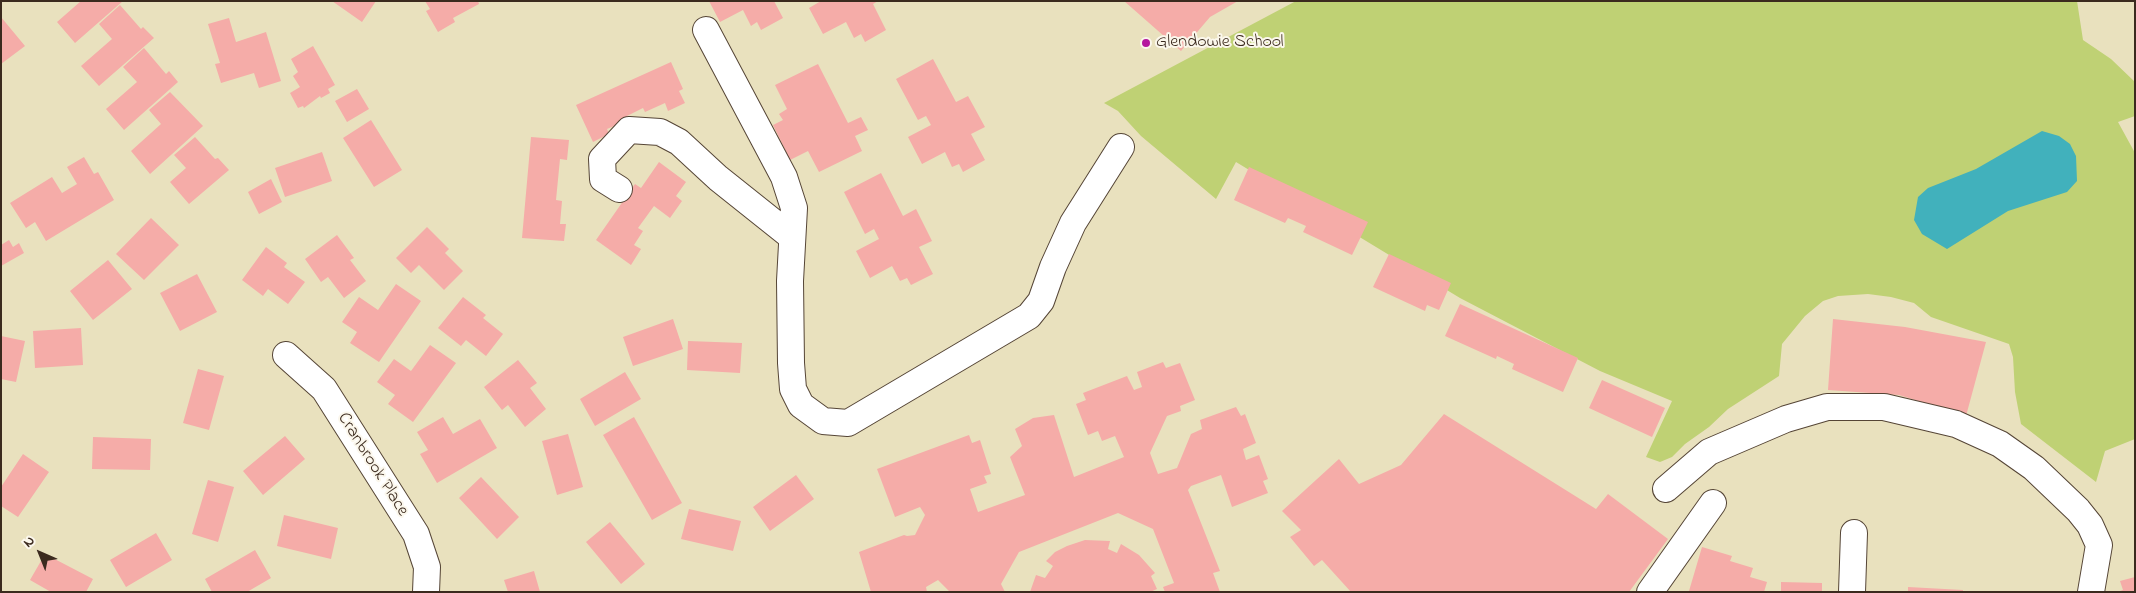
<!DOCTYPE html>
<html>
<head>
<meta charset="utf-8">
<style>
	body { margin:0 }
	#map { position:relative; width:2136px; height:593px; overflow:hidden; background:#e9e1be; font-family:"Indie Flower",sans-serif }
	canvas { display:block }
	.frame { position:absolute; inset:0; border:2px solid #3b2a1e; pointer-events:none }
	.north { position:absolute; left:15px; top:528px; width:50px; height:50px; -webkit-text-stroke:4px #fbf7ec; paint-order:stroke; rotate:316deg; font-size:14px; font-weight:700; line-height:20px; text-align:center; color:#3b2a1e }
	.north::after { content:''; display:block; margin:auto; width:18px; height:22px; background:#3b2a1e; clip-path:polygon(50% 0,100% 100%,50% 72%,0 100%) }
</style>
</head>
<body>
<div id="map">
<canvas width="2136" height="593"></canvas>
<div class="frame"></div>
<div class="north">N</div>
</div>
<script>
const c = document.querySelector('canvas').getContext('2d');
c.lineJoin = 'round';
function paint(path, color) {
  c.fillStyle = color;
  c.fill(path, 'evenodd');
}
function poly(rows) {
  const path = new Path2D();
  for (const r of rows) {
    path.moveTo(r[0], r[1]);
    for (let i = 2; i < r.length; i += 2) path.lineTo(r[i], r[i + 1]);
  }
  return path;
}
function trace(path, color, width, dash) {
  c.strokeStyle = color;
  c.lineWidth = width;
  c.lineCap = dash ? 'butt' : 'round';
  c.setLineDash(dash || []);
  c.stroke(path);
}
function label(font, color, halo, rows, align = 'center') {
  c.font = font + ' "Indie Flower",sans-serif';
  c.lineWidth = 4;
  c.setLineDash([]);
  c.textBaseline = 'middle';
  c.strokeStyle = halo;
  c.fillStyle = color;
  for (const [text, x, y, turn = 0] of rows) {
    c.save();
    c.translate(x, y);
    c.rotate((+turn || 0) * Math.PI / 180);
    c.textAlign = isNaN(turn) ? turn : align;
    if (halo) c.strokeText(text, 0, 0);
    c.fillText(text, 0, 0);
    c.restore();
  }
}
paint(poly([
	[1296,1,2077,1,2083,40,2111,59,2135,82,2135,116,2118,122,2135,153,2135,439,2105,451,2096,482,2021,424,2015,392,2013,357,2009,344,1931,317,1914,303,1891,297,1868,294,1838,296,1823,301,1805,316,1782,344,1779,376,1728,409,1709,427,1685,444,1672,457,1660,462,1646,457,1672,401,1600,371,1460,298,1236,162,1216,199,1141,136,1118,111,1104,103]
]), '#bfd174');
paint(poly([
	[2042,131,2059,136,2070,144,2076,156,2077,181,2067,192,2008,211,1947,249,1922,234,1914,220,1918,197,1928,188,1976,169]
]), '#41b1bc');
paint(poly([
	[81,1,123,1,75,43,57,22],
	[332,1,376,1,362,22],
	[425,1,478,1,479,4,453,18,455,22,438,32,426,11,430,9],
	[709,1,774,1,783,18,761,30,757,22,751,26,743,10,720,22],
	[821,1,878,1,873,4,886,30,865,42,861,34,854,38,846,22,823,34,809,8],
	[1124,1,1238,1,1210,17,1181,51],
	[120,5,141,29,143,27,154,38,99,86,81,66,112,39,99,24],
	[1,17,25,46,1,64],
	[229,18,236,42,266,32,281,81,259,88,254,73,221,83,215,64,220,63,208,24],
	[313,46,335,85,328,89,330,93,321,98,320,96,304,108,303,106,298,108,290,93,300,87,293,76,298,72,291,59],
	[144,48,166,74,169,71,178,82,124,130,106,109,137,82,123,67],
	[933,59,956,102,968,96,985,127,971,134,985,160,963,172,959,164,952,167,945,152,922,164,908,137,931,125,926,116,918,120,896,79],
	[671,62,683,89,679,91,685,103,668,111,665,103,645,112,643,108,627,116,629,120,607,129,609,134,593,142,576,105],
	[818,64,848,123,861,117,868,130,855,136,862,151,819,172,808,151,790,160,773,125,783,120,779,114,787,109,775,85],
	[357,89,369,109,347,122,335,101],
	[170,92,203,126,150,174,131,151,161,124,149,110],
	[371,120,402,170,374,187,343,138],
	[195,137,215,159,218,158,229,170,189,204,170,182,186,168,174,155],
	[531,137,569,140,567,160,560,159,556,200,562,201,560,224,566,224,564,241,522,238],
	[322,152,332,181,285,197,275,168],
	[84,157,94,174,98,172,114,200,46,241,35,222,26,228,10,203,52,177,62,193,77,184,67,167],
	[659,162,686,182,676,196,682,201,670,218,654,206,638,228,643,231,634,245,641,249,631,265,596,240,635,184,641,188],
	[1249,167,1368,222,1352,255,1303,232,1306,226,1288,218,1285,223,1234,200],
	[881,173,903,216,916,209,932,241,919,247,933,274,911,285,907,278,900,281,892,266,870,278,856,251,879,239,874,229,865,234,844,192],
	[271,179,282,202,259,214,248,192],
	[151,218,179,245,144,280,116,254],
	[427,227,449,249,445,253,463,271,444,290,419,265,411,273,396,258],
	[337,235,354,258,350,260,366,281,344,298,328,277,321,282,305,259],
	[9,240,13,247,19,243,24,253,1,266,1,245],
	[266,247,287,263,284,267,305,282,288,304,268,289,263,296,242,280],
	[1389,254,1451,283,1439,310,1427,305,1425,311,1373,287],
	[108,260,132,289,93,320,70,291],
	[197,274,217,312,180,331,160,293],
	[396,284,421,301,379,362,350,343,357,332,342,322,359,297,378,310],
	[463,297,486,315,483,318,503,334,486,356,466,340,461,346,438,328],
	[1460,304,1578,358,1563,392,1512,369,1514,364,1497,356,1496,359,1445,336],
	[673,319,683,349,633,366,623,337],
	[1833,319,1905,327,1986,342,1966,416,1899,395,1828,390],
	[81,328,83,365,35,368,33,331],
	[1,336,25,341,16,382,1,379],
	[688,341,742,343,740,373,687,370],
	[430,345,456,363,413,422,388,404,395,395,377,382,394,359,411,371],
	[518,360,537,383,530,388,546,409,525,427,508,405,502,410,484,387],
	[1163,362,1166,368,1180,363,1195,400,1180,406,1181,411,1167,416,1150,453,1158,474,1177,468,1191,434,1202,429,1200,420,1236,407,1241,416,1245,414,1256,443,1243,449,1246,460,1259,455,1268,479,1263,481,1268,493,1232,507,1221,475,1191,486,1188,490,1220,571,1213,573,1220,592,1165,592,1163,587,1174,583,1153,529,1118,513,1019,552,1001,584,1005,592,950,592,938,580,926,587,927,592,871,592,859,552,904,535,907,536,915,535,925,515,920,507,895,517,877,469,969,435,972,443,980,440,991,474,984,476,987,483,970,489,978,512,1025,495,1010,457,1022,446,1015,429,1033,418,1054,415,1074,477,1124,457,1115,436,1102,441,1098,431,1088,435,1076,404,1086,400,1083,393,1127,376,1134,390,1142,387,1137,372],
	[198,369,224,376,209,430,183,423],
	[625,372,641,399,595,426,580,399],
	[1602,380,1665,408,1652,437,1589,408],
	[1444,414,1596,509,1608,494,1668,539,1629,592,1351,592,1322,560,1314,566,1290,537,1301,530,1282,511,1339,459,1359,484,1401,465],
	[443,417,453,434,480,419,497,448,437,483,420,454,428,450,417,432],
	[634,417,682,503,652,520,603,435],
	[568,434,583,487,557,495,542,441],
	[285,436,305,459,263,495,243,471],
	[93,437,151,439,150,470,92,469],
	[23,454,49,472,18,517,1,506,1,487],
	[796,475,814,499,770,531,753,507],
	[481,477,519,517,497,539,459,498],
	[208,480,234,487,218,542,192,534],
	[689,509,741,521,733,551,681,539],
	[284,515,338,528,331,559,277,546],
	[610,522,645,564,621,584,586,542],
	[156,533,172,560,126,587,110,560],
	[1085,540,1110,541,1108,549,1117,553,1121,544,1139,555,1155,573,1151,576,1157,589,1150,592,1030,592,1036,575,1045,578,1053,566,1046,561,1055,552,1067,546],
	[1702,547,1732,556,1730,561,1753,568,1750,577,1767,582,1764,592,1689,591],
	[255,550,271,578,247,592,212,592,205,579],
	[45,554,93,579,86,592,51,592,30,580],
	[534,571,540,592,508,592,504,580],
	[2135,577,2135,592,2117,592,2123,590,2120,581],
	[1781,582,1822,583,1822,592,1781,592],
	[1908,587,1963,590,1963,592,1908,592]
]), '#f5aca8');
const street = poly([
	[706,30,784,177,794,208,790,281,791,363,793,389,801,405,823,421,848,423,1029,316,1041,301,1053,267,1073,223,1121,147],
	[619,189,603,179,602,159,629,130,660,132,679,142,718,178,792,237],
	[286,355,324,389,416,534,427,567,426,592],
	[1666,489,1709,452,1786,419,1827,407,1884,407,1956,424,2000,444,2034,468,2078,510,2090,525,2099,545,2091,592],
	[1650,592,1713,503],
	[1852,592,1854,533]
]);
trace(street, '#554536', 28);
trace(street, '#fff', 26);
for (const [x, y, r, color] of [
	[1146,43,5,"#b5179e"]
]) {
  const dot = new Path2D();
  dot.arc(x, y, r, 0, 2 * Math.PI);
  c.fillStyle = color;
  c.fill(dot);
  trace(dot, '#fbf7ec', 2);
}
label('18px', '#3b2a1e', '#fbf7ec', [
	["Glendowie School",1156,43]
], 'left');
label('18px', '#3b2a1e', '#fbf7ec', [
	["Cranbrook Place",372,465,58]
]);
</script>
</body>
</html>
